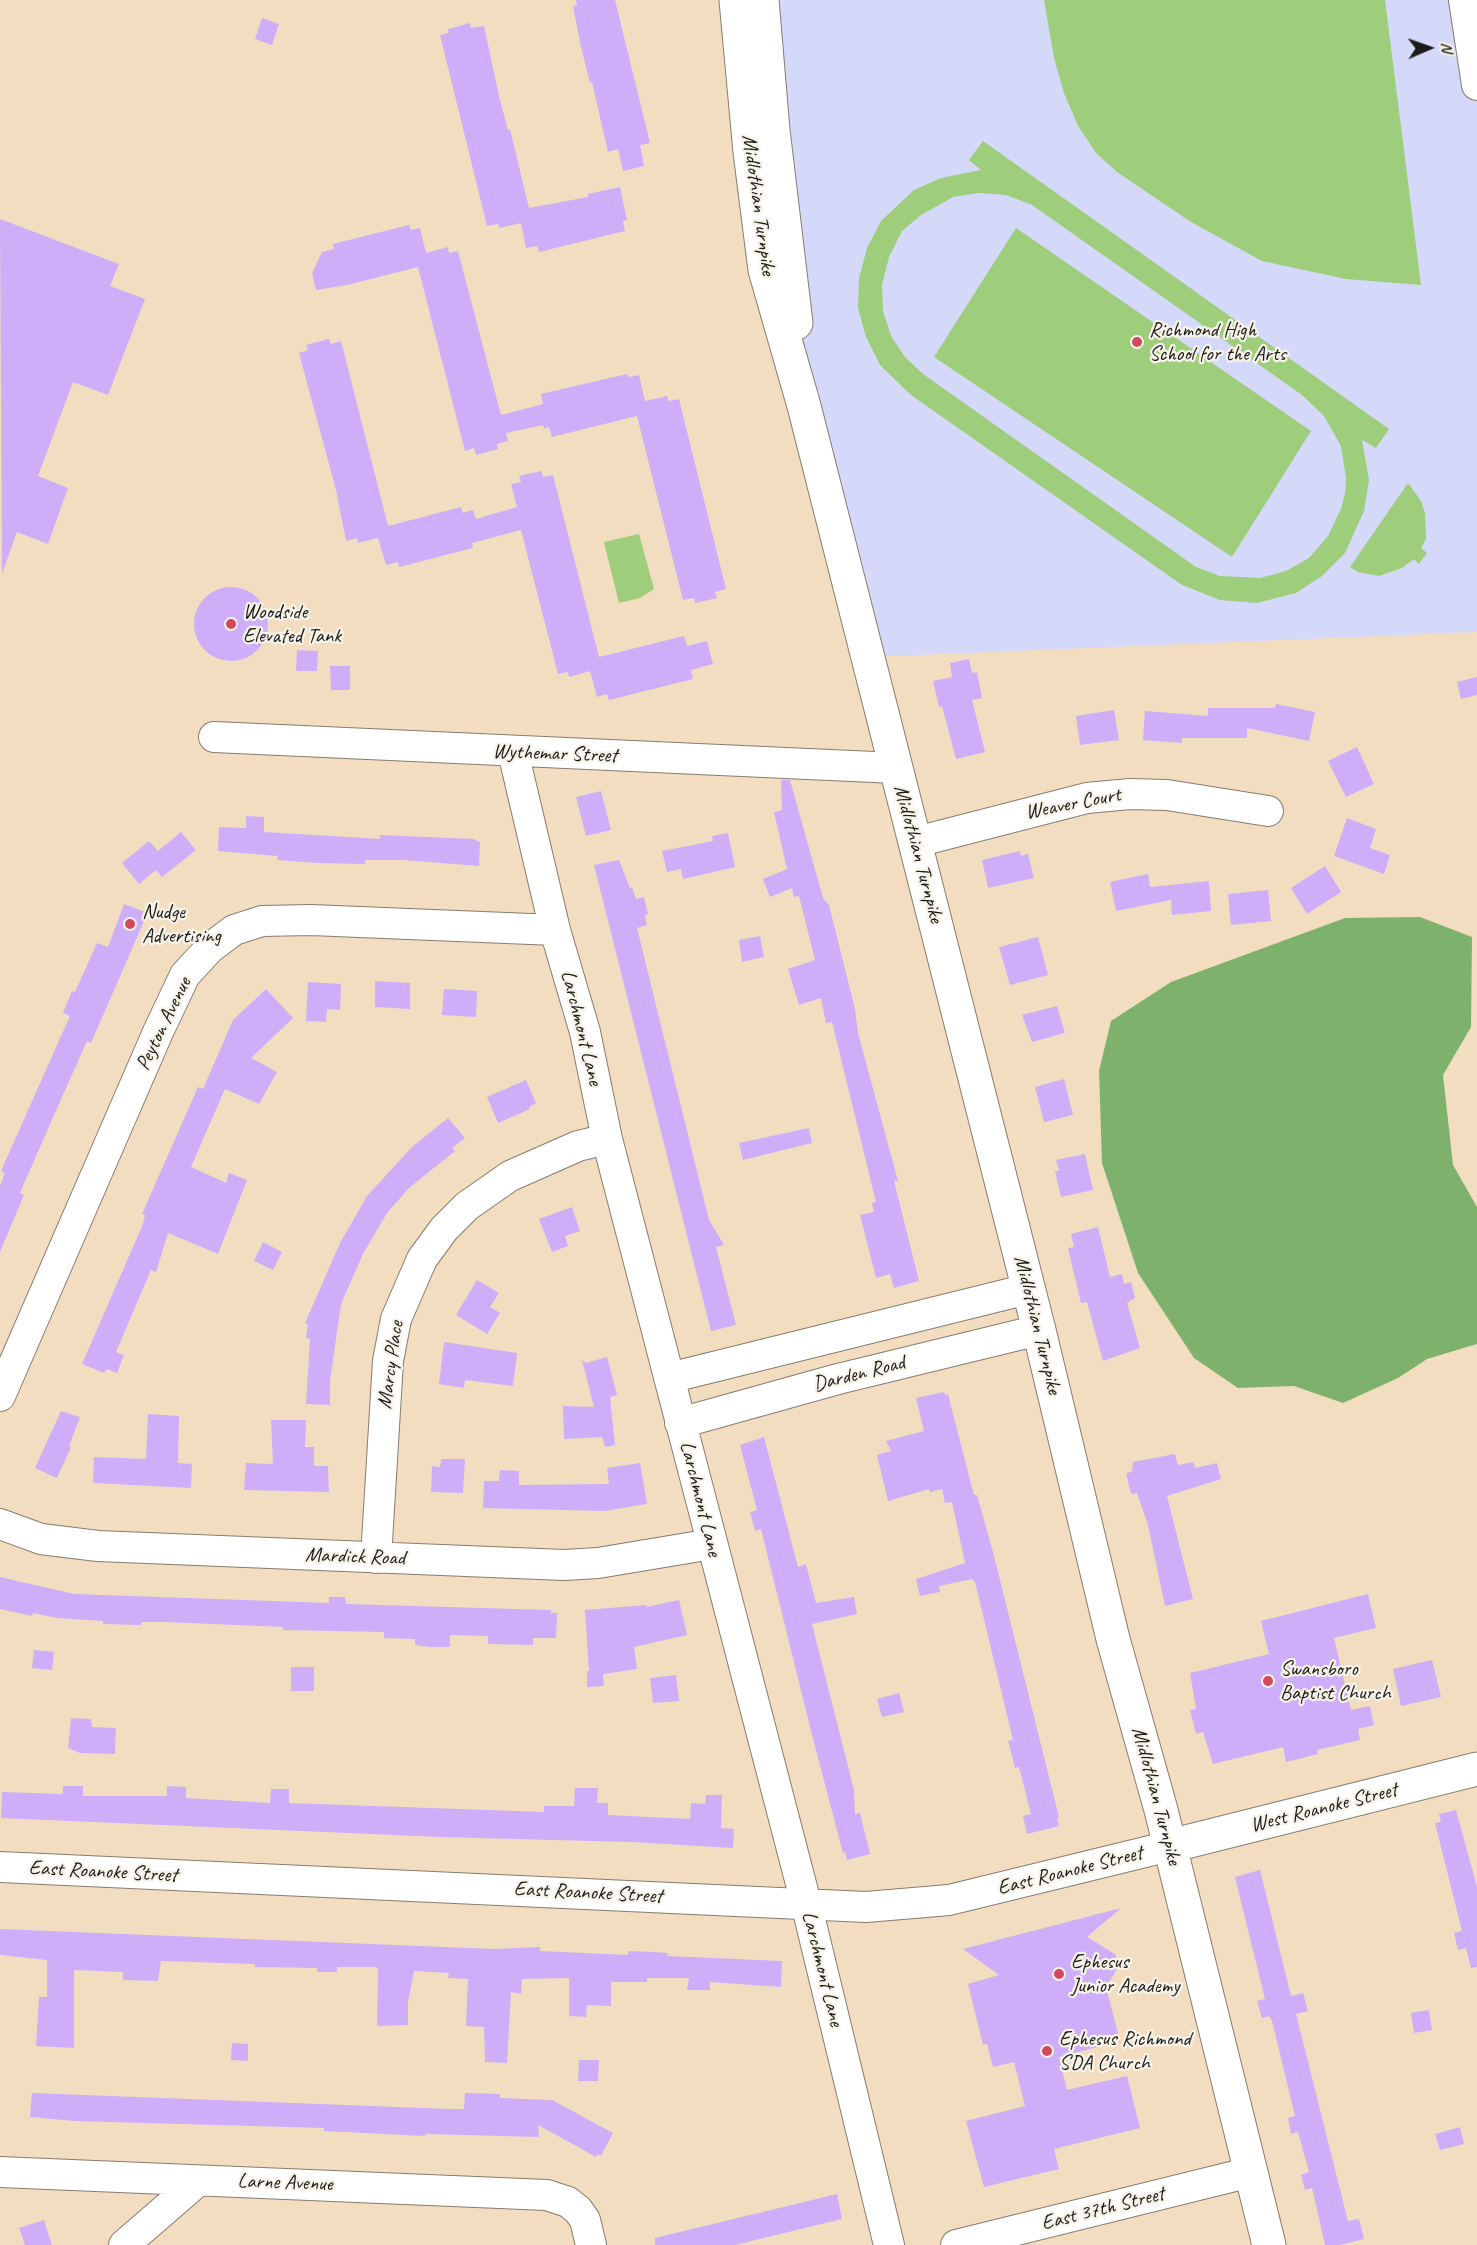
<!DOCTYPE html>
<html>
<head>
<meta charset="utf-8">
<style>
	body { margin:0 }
	#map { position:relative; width:1477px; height:2245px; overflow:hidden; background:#f3ddc0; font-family:Caveat,sans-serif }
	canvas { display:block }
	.north { position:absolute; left:1399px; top:18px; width:60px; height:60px; -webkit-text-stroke:4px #f7f3e8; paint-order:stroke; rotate:88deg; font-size:16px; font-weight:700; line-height:24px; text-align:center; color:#1c1c1c }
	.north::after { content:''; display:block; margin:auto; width:21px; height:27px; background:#1c1c1c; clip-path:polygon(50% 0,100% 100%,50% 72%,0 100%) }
</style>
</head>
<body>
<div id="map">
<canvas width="1477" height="2245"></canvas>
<div class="north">N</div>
</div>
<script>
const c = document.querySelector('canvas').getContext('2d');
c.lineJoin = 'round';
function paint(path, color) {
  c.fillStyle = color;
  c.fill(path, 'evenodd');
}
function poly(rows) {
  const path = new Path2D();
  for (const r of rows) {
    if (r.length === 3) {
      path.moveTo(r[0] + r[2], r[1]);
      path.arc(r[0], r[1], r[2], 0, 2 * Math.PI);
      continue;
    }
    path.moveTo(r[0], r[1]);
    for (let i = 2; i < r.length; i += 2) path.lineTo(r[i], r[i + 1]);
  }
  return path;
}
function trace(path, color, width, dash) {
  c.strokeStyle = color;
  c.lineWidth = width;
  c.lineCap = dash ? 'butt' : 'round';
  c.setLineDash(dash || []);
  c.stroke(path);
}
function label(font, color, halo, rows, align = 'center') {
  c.font = font + ' Caveat,sans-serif';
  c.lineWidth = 4.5;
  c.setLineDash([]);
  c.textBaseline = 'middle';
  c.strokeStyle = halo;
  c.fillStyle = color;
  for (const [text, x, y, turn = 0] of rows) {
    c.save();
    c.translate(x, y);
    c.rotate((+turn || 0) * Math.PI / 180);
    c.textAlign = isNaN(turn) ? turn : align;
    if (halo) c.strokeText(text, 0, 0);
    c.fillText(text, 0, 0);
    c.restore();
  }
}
paint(poly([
	[762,0,1463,0,1477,88,1477,632,866,657,804,405]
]), '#d4d8f9');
paint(poly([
	[1044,0,1385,0,1421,285,1346,279,1262,261,1191,222,1117,172,1096,153,1078,126,1064,93,1054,58],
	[983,141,1389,429,1376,448,1362,440,1369,480,1364,511,1345,553,1322,576,1296,593,1257,603,1220,600,1182,585,911,395,880,365,866,337,858,308,859,278,867,248,881,221,914,190,941,178,981,170,969,160],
	[979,193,1006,195,1032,205,1302,395,1324,416,1341,446,1346,478,1345,493,1341,509,1328,536,1309,558,1286,571,1260,578,1220,576,1196,567,923,374,905,357,891,336,883,311,882,285,889,257,902,231,921,215,953,197],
	[1016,228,1311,431,1232,557,934,357],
	[1408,483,1421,501,1425,513,1426,539,1421,548,1427,553,1419,564,1414,559,1402,568,1379,576,1358,572,1350,567],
	[639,534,654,589,640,598,619,603,604,542]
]), '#9ece7c');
paint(poly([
	[1420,917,1472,937,1471,1027,1443,1075,1453,1165,1477,1207,1477,1344,1427,1359,1398,1378,1343,1403,1294,1386,1238,1388,1194,1358,1138,1273,1102,1163,1099,1071,1111,1021,1171,982,1345,918]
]), '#7eb16c');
paint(poly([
	[576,0,615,0,650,143,640,145,644,166,623,171,618,149,608,152,592,82,590,83,581,47,573,6,577,5],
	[262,18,279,24,272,45,255,39],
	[470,23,471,28,484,26,499,96,508,130,510,129,529,208,588,197,588,194,620,187,627,220,623,221,625,231,539,252,537,246,526,248,521,223,499,228,498,224,487,226,440,35,449,33,448,29],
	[0,219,119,264,110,286,145,299,108,395,73,382,38,476,68,488,48,544,17,532,2,574],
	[409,225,411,230,420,228,426,253,448,247,449,253,458,251,501,415,543,404,541,394,627,374,628,377,639,375,645,401,667,396,668,401,679,399,726,589,715,592,717,598,695,603,694,598,683,600,637,416,552,437,549,427,544,428,543,425,506,433,508,441,497,444,498,449,476,455,474,448,465,451,418,267,347,285,316,290,312,273,322,252,334,249,333,244],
	[329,339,331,344,341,341,388,526,461,507,463,513,473,510,476,519,517,507,511,484,521,482,519,476,541,471,543,477,553,475,599,657,684,636,687,646,707,641,713,664,691,670,693,679,609,700,607,694,597,697,590,671,569,677,568,672,558,674,521,530,472,543,473,548,399,567,398,562,386,565,378,538,358,543,357,538,346,541,336,490,299,353,308,350,306,345],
	[231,624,37],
	[297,650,318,651,317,671,296,671],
	[969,659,972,673,977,672,982,698,972,700,985,752,956,759,942,706,939,707,933,681,952,677,950,663],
	[330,666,350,666,350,690,331,690],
	[1477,677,1477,695,1461,699,1457,682],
	[1276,704,1315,712,1309,741,1247,728,1247,738,1182,738,1182,743,1143,740,1145,711,1208,716,1208,708,1275,708],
	[1114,710,1119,740,1080,745,1076,716],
	[1357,747,1374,784,1346,797,1328,761],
	[781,780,790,780,823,898,829,905,855,1009,858,1033,898,1181,894,1181,919,1281,894,1288,890,1274,876,1278,860,1215,874,1212,872,1203,876,1202,832,1022,826,1023,821,998,799,1005,788,969,815,960,799,896,794,897,792,888,770,897,763,879,787,869,774,812,782,810],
	[601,791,611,830,586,836,576,797],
	[246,816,264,817,264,832,380,839,380,835,473,839,480,842,479,866,404,860,365,860,365,864,317,863,277,860,278,856,218,851,219,827,246,828],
	[1347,818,1376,829,1370,848,1390,855,1384,874,1334,856],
	[181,832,196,850,162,877,156,870,139,884,122,863,149,841,158,851],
	[728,833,735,867,683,879,681,869,667,872,662,851,713,841,712,836],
	[1020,851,1021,856,1028,854,1034,878,988,888,982,860],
	[619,860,630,888,632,887,636,899,644,897,648,914,645,915,647,925,637,928,709,1220,724,1245,716,1247,736,1325,711,1331,594,865],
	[1325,866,1341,892,1307,914,1291,888],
	[1148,874,1150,887,1209,881,1211,911,1172,915,1171,900,1116,911,1110,882],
	[1268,890,1271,921,1231,925,1228,894],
	[124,904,145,912,145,919,91,1043,87,1041,62,1097,20,1193,24,1195,0,1252,0,1186,5,1173,1,1171,70,1016,63,1013,72,991,75,992,97,943,108,947],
	[760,936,764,957,742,962,739,940],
	[1038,937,1048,975,1010,985,999,947],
	[375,981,410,983,410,1009,375,1007],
	[308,982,341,984,340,1010,327,1009,326,1022,306,1021],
	[266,989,293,1018,251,1058,277,1072,259,1104,225,1089,191,1167,226,1183,229,1173,247,1180,218,1254,168,1233,156,1272,151,1270,116,1352,124,1355,117,1373,107,1369,104,1373,82,1364,143,1224,145,1215,142,1214,198,1087,203,1089,233,1020],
	[444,989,477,991,476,1017,442,1015],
	[1057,1006,1065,1033,1032,1042,1022,1015],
	[1064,1079,1073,1115,1044,1122,1035,1087],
	[526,1080,536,1103,529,1107,530,1109,498,1123,487,1097],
	[448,1118,465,1138,452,1148,455,1151,409,1188,387,1213,363,1254,341,1304,330,1381,330,1405,306,1404,310,1339,306,1338,308,1324,305,1323,340,1243,367,1196,412,1147],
	[809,1128,812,1143,743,1160,739,1143],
	[1085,1154,1093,1190,1061,1197,1055,1171,1059,1171,1056,1160],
	[572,1207,580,1231,565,1236,568,1246,552,1252,539,1219],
	[1098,1227,1110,1277,1122,1274,1124,1284,1131,1282,1135,1298,1127,1303,1140,1348,1103,1361,1087,1302,1081,1303,1068,1248,1074,1247,1071,1234],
	[263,1242,282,1252,273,1270,254,1261],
	[477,1280,499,1293,490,1307,500,1313,487,1334,456,1315],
	[444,1342,517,1353,513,1386,465,1380,464,1388,439,1384],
	[607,1357,617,1395,610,1397,615,1445,605,1447,602,1437,564,1439,563,1406,594,1407,582,1360,586,1363],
	[944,1392,945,1395,948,1394,972,1488,974,1495,977,1495,993,1552,1059,1817,1057,1817,1059,1826,1027,1834,1023,1816,1031,1814,1019,1767,1015,1768,1008,1741,1013,1740,975,1582,972,1579,939,1586,940,1592,920,1596,916,1579,965,1563,952,1502,945,1503,942,1489,930,1492,929,1489,888,1501,877,1455,891,1451,886,1441,924,1431,916,1398],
	[61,1411,80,1417,69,1446,71,1447,57,1478,35,1468],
	[148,1414,179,1416,178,1463,192,1464,191,1488,93,1483,94,1457,146,1459],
	[271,1420,306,1420,305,1447,314,1447,314,1466,328,1466,329,1492,244,1490,246,1463,273,1464],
	[764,1437,798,1567,806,1564,816,1603,854,1597,857,1614,812,1624,854,1790,855,1814,860,1813,870,1854,847,1860,845,1852,843,1853,812,1735,761,1529,755,1531,750,1512,757,1510,740,1445],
	[1175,1454,1178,1465,1193,1462,1195,1468,1217,1463,1221,1479,1167,1496,1193,1599,1165,1606,1148,1525,1137,1493,1131,1494,1126,1473,1132,1472,1133,1462],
	[441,1459,465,1459,463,1493,431,1492,432,1466,440,1467],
	[640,1463,647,1504,604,1511,483,1508,484,1481,499,1481,500,1470,519,1471,519,1485,609,1484,607,1468],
	[0,1577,74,1594,329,1603,329,1597,345,1597,346,1604,551,1610,551,1613,557,1613,556,1638,533,1638,533,1645,488,1644,488,1636,450,1635,450,1647,430,1647,415,1645,415,1639,384,1638,384,1632,283,1630,283,1627,164,1622,142,1622,141,1625,103,1624,103,1621,57,1618,33,1613,32,1616,0,1609],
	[1368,1594,1376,1628,1334,1638,1351,1710,1370,1706,1374,1725,1358,1729,1360,1740,1317,1750,1318,1754,1286,1762,1283,1747,1213,1764,1203,1732,1196,1734,1190,1710,1196,1709,1190,1673,1269,1654,1261,1621],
	[679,1600,687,1635,634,1647,637,1669,603,1674,604,1686,587,1687,587,1671,589,1671,585,1610,646,1605,647,1607],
	[34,1650,54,1652,52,1670,32,1668],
	[1432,1660,1441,1697,1401,1706,1393,1669],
	[291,1667,314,1667,314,1691,291,1691],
	[676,1675,679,1701,653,1703,650,1678],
	[899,1693,904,1712,882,1717,877,1699],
	[71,1718,91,1719,92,1727,116,1728,115,1754,80,1753,68,1748],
	[63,1786,83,1786,83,1796,167,1796,167,1786,186,1787,186,1798,270,1803,271,1789,289,1789,289,1803,544,1812,544,1806,574,1806,575,1788,598,1788,597,1803,608,1803,608,1815,690,1819,691,1803,705,1804,706,1795,722,1795,721,1828,734,1829,733,1848,631,1842,439,1837,1,1818,2,1792,63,1794],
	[1456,1810,1477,1887,1477,1967,1471,1968,1466,1948,1458,1950,1454,1933,1462,1931,1435,1823,1441,1822,1439,1814],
	[1260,1870,1291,1996,1303,1993,1308,2011,1296,2014,1348,2221,1359,2219,1364,2239,1340,2245,1325,2245,1312,2188,1305,2190,1301,2175,1309,2172,1298,2132,1291,2134,1288,2118,1295,2116,1272,2021,1269,2016,1262,2018,1257,2001,1265,1999,1235,1877],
	[1121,1908,1087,1937,1115,1954,1119,1966,1106,1987,1120,2041,1059,2057,1067,2090,1127,2076,1140,2128,1054,2149,1059,2169,984,2187,966,2121,1025,2106,1014,2062,993,2067,987,2044,983,2045,968,1984,999,1975,963,1949],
	[0,1929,494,1949,540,1947,540,1951,628,1955,628,1951,654,1952,668,1953,667,1956,782,1961,781,1987,710,1982,710,1990,687,1990,689,1978,647,1978,647,1982,611,1982,611,2006,587,2005,586,2017,569,2016,569,1978,522,1979,521,1994,511,1992,507,2063,485,2062,484,2027,466,2026,468,1979,448,1978,449,1973,414,1971,408,2002,408,2025,377,2026,378,1969,375,1967,337,1967,337,1972,317,1972,317,1968,255,1967,255,1964,161,1961,158,1981,123,1980,123,1972,74,1970,74,2048,36,2046,39,1997,47,1997,47,1960,0,1955],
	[1429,2010,1432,2030,1414,2033,1411,2013],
	[232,2043,248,2044,248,2061,231,2060],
	[579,2060,599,2060,598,2081,578,2081],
	[32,2093,450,2109,464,2109,465,2093,500,2094,500,2098,552,2100,613,2133,601,2156,598,2154,596,2157,538,2125,539,2137,425,2134,425,2136,324,2131,324,2128,74,2121,30,2117],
	[1460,2127,1464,2144,1440,2150,1435,2134],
	[837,2194,842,2219,735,2245,655,2245,655,2238],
	[44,2220,52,2245,25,2245,19,2228]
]), '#ceaef9');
const minor = poly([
	[1464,0,1477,85],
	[214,737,896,768],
	[513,752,555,930,585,1032,607,1139,806,1903,889,2245],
	[916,842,1087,798,1130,794,1167,795,1268,811],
	[669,1378,1028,1289],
	[0,1396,158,1032,185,975,210,948,234,930,262,921,311,920,555,930],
	[680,1423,838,1379,1039,1330],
	[0,1524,41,1539,98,1546,564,1565,598,1563,712,1544],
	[376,1558,388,1361,396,1319,422,1259,444,1229,467,1206,510,1176,578,1146,607,1139],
	[0,1867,866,1907,949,1900,1170,1846],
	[0,2172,547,2195,568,2202,578,2210,585,2220,591,2245],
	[124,2245,198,2181],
	[956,2245,1251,2172]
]);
const major = poly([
	[736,0,750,152,765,270,804,406,1039,1330,1113,1639,1161,1810,1269,2245],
	[762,0,773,130,796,323],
	[1170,1846,1477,1769]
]);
trace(minor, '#887c6e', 32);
trace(major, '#887c6e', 35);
trace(minor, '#fff', 30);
trace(major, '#fff', 33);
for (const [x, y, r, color] of [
	[1137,342,6,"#d1495b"],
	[231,624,6,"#d1495b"],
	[130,924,6,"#d1495b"],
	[1268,1681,6,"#d1495b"],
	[1059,1974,6,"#d1495b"],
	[1047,2051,6,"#d1495b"]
]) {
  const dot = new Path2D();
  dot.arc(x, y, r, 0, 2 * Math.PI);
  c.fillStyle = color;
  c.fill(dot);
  trace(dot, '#f7f3e8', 2);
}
label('21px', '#1c1c1c', '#f7f3e8', [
	["Midlothian Turnpike",758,205,82],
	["Wythemar Street",555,754,2],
	["Weaver Court",1073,804,-11],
	["Midlothian Turnpike",918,854,75],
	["Peyton Avenue",164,1024,-64],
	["Larchmont Lane",581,1028,76],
	["Midlothian Turnpike",1037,1325,76],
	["Marcy Place",391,1365,-82],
	["Darden Road",859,1374,-14],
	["Larchmont Lane",700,1499,76],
	["Mardick Road",355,1557,2],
	["Midlothian Turnpike",1156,1796,75],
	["West Roanoke Street",1324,1808,-14],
	["East Roanoke Street",1070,1871,-14],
	["East Roanoke Street",103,1872,3],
	["East Roanoke Street",588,1893,3],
	["Larchmont Lane",822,1969,76],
	["Larne Avenue",285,2183,2],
	["East 37th Street",1103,2209,-14]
]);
label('21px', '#1c1c1c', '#f7f3e8', [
	["Richmond High",1149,330],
	["School for the Arts",1149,354],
	["Woodside",243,612],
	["Elevated Tank",243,636],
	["Nudge",142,912],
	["Advertising",142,936],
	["Swansboro",1280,1669],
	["Baptist Church",1280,1693],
	["Ephesus",1071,1962],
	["Junior Academy",1071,1986],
	["Ephesus Richmond",1059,2039],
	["SDA Church",1059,2063]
], 'left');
</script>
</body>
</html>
